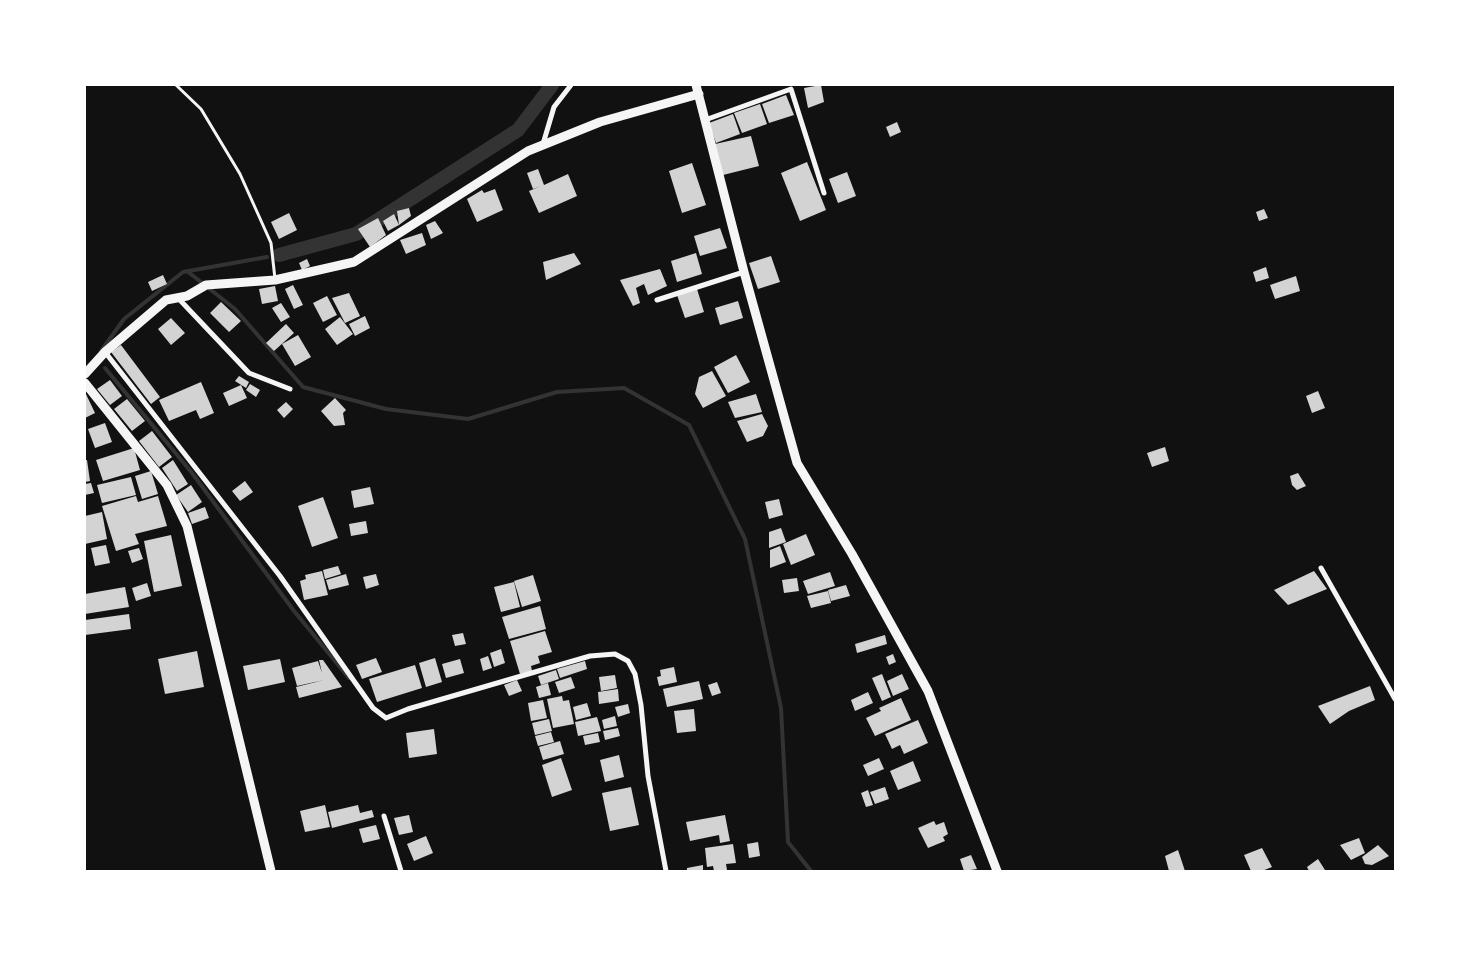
<!DOCTYPE html>
<html>
<head>
<meta charset="utf-8">
<style>
	body { margin:0 }
	#map { position:relative; width:1480px; height:956px; overflow:hidden; background:#111; font-family:"Zilla Slab",serif }
	canvas { display:block }
	.frame { position:absolute; inset:0; border:86px solid #fff; pointer-events:none }
</style>
</head>
<body>
<div id="map">
<canvas width="1480" height="956"></canvas>
<div class="frame"></div>
</div>
<script>
const c = document.querySelector('canvas').getContext('2d');
c.lineJoin = 'round';
function poly(rows) {
  const path = new Path2D();
  for (const r of rows) {
    path.moveTo(r[0], r[1]);
    for (let i = 2; i < r.length; i += 2) path.lineTo(r[i], r[i + 1]);
  }
  return path;
}
function trace(path, color, width, dash) {
  c.strokeStyle = color;
  c.lineWidth = width;
  c.lineCap = dash ? 'butt' : 'round';
  c.setLineDash(dash || []);
  c.stroke(path);
}
function paint(path, color) {
  c.fillStyle = color;
  c.fill(path, 'evenodd');
}
trace(poly([
	[187,271,235,309,303,387,386,409,468,419,557,392,624,388,689,425,745,539,781,708,788,842,811,871],
	[101,351,124,319,183,272,267,257],
	[105,368,192,473,294,611,349,678]
]), '#333', 4);
trace(poly([
	[279,255,356,234,518,130,552,85]
]), '#333', 14);
paint(poly([
	[821,85,824,102,808,108,804,88],
	[786,95,794,115,769,123,762,104],
	[760,104,767,124,742,133,734,113],
	[733,114,740,134,716,143,709,123],
	[897,122,901,132,890,137,886,127],
	[751,136,759,166,723,175,715,144],
	[807,162,826,210,800,221,781,173],
	[692,163,706,205,682,213,669,171],
	[538,169,544,185,568,174,577,196,539,213,529,191,541,186,533,189,527,173],
	[847,172,856,196,838,203,829,179],
	[495,189,503,210,477,222,467,199,482,190,484,193],
	[409,208,411,216,399,225,397,211],
	[1264,209,1268,218,1259,221,1256,212],
	[289,213,297,230,279,239,271,222],
	[394,214,399,225,388,231,383,221],
	[378,218,386,235,370,247,358,229],
	[435,221,443,233,431,239,426,225],
	[720,228,727,248,700,256,694,236],
	[422,233,426,245,406,254,400,240],
	[574,253,581,264,546,280,543,262],
	[696,253,702,274,677,282,671,261],
	[771,256,780,282,758,289,749,263],
	[307,259,310,266,302,270,299,263],
	[1266,267,1269,278,1256,282,1253,272],
	[660,269,667,286,648,295,644,284,636,288,640,303,633,306,620,280],
	[163,275,167,284,152,291,148,282],
	[1296,276,1300,291,1275,299,1270,285],
	[293,285,303,305,294,309,285,289],
	[275,286,278,301,262,304,259,289],
	[697,289,704,312,685,318,677,295],
	[349,293,360,316,345,323,332,298],
	[327,296,337,315,323,322,313,303],
	[738,301,743,318,720,325,715,308],
	[221,302,241,321,229,332,210,313],
	[281,303,290,317,281,322,272,308],
	[365,316,370,328,355,336,349,324],
	[340,317,353,334,337,345,325,329],
	[171,318,185,333,171,345,158,329],
	[286,324,294,333,274,351,266,343],
	[298,335,311,357,295,366,282,344],
	[121,345,160,397,151,404,111,352],
	[736,355,750,382,728,393,714,367],
	[712,371,726,396,703,408,695,394,699,377],
	[239,376,249,382,246,388,235,381],
	[110,380,122,396,110,405,97,389],
	[201,382,214,413,200,419,196,410,169,421,159,400],
	[250,384,260,390,256,397,246,390],
	[241,385,247,398,229,406,223,393],
	[1318,391,1325,408,1312,413,1306,396],
	[85,392,95,413,85,418],
	[756,394,762,412,735,418,728,402],
	[335,398,346,410,343,413,345,425,334,426,321,411],
	[127,399,145,421,132,431,114,409],
	[286,402,293,409,284,418,277,410],
	[762,414,768,426,763,436,747,442,737,421],
	[105,423,112,442,95,448,88,429],
	[152,431,172,457,159,467,139,441],
	[1165,447,1169,461,1152,467,1147,453],
	[134,448,140,470,103,481,96,460],
	[85,460,87,460,90,481,85,482],
	[173,460,188,484,177,491,162,468],
	[151,471,158,494,142,499,135,476],
	[1298,473,1306,486,1297,490,1292,485,1290,476],
	[131,477,136,495,102,503,97,485],
	[245,481,253,492,240,501,232,491],
	[91,483,94,493,85,495,85,484],
	[191,485,202,502,188,512,176,495],
	[370,487,374,504,354,508,351,491],
	[136,496,138,502,158,496,167,526,135,534,139,544,116,551,102,506],
	[323,497,338,538,312,547,298,506],
	[779,499,783,515,769,519,765,502],
	[205,507,209,518,192,524,188,513],
	[102,512,107,539,85,544,85,516],
	[366,521,368,533,351,536,349,524],
	[781,528,786,542,769,548,769,532],
	[806,534,815,555,791,565,783,544],
	[171,535,182,586,154,592,144,541],
	[106,545,110,563,95,566,91,548],
	[780,546,786,562,770,568,770,550],
	[139,548,143,559,132,563,128,551],
	[338,566,341,574,325,579,323,570],
	[322,571,328,595,304,600,300,581,306,579,305,575],
	[1314,571,1327,589,1288,605,1274,590],
	[830,572,835,586,808,594,803,581],
	[346,574,349,585,329,590,326,580],
	[376,574,379,585,366,589,363,577],
	[533,575,541,601,522,607,514,581],
	[797,578,799,591,784,593,782,580],
	[514,582,520,607,501,612,494,587],
	[147,583,151,596,136,601,132,588],
	[846,585,850,596,831,601,828,590],
	[125,587,129,607,85,614,85,594],
	[828,591,831,603,811,608,807,596],
	[540,606,546,629,509,639,502,617],
	[129,614,131,629,85,635,85,620],
	[545,631,552,652,538,656,540,663,531,666,532,671,520,674,510,641],
	[463,633,466,644,455,646,452,635],
	[885,635,887,644,857,653,855,644],
	[501,649,505,663,494,667,490,653],
	[197,651,204,687,165,694,158,659],
	[893,654,896,662,889,665,886,657],
	[488,656,492,668,483,671,480,659],
	[376,658,382,672,362,679,356,665],
	[435,658,442,682,426,687,419,663],
	[280,659,285,682,248,690,243,666],
	[460,659,464,673,446,678,442,664],
	[319,660,323,660,342,687,299,698,296,687,324,680,297,686,292,668,318,661,322,673],
	[585,661,587,669,560,678,557,669],
	[415,665,422,688,377,702,369,679],
	[674,667,677,682,659,686,657,677,661,676,660,670],
	[556,670,559,679,541,685,538,676],
	[882,674,891,697,882,701,872,678],
	[902,674,909,689,893,696,887,681],
	[615,675,617,688,601,691,599,677],
	[571,677,575,688,559,693,555,682],
	[517,680,522,691,509,696,504,685],
	[699,681,703,699,667,707,663,689],
	[717,682,721,693,712,696,708,685],
	[548,683,551,695,539,698,536,687],
	[1370,686,1375,700,1349,711,1330,724,1318,706],
	[618,689,619,701,599,704,598,692],
	[868,692,873,703,855,711,851,700],
	[562,696,563,701,569,700,574,724,553,728,547,699],
	[901,698,911,720,875,736,866,718,881,711,879,708],
	[543,700,547,718,531,721,528,703],
	[587,703,591,716,576,720,573,707],
	[628,704,630,713,618,717,615,707],
	[694,709,696,731,677,733,674,711],
	[615,716,617,726,604,729,602,720],
	[597,717,601,731,578,736,575,722],
	[549,719,552,731,535,735,532,723],
	[918,720,928,743,904,754,900,745,892,749,885,734],
	[618,728,620,736,605,740,603,731],
	[434,729,437,754,409,758,406,733],
	[551,732,554,742,538,746,535,736],
	[598,733,600,742,585,745,583,736],
	[560,741,564,754,543,760,539,747],
	[619,755,624,777,605,782,600,760],
	[561,758,572,790,552,797,542,765],
	[879,758,884,769,868,776,863,765],
	[913,761,921,781,898,790,890,771],
	[631,787,639,825,610,831,602,793],
	[885,787,889,799,875,804,870,792],
	[868,790,873,805,866,807,861,793],
	[325,805,330,827,305,832,300,811],
	[358,805,360,813,372,810,374,817,332,828,328,812],
	[409,815,413,832,399,835,394,818],
	[725,815,730,841,720,843,719,835,690,841,686,822],
	[934,821,936,825,944,822,948,834,943,837,945,841,928,848,918,828],
	[376,825,380,839,363,843,359,829],
	[426,836,433,853,414,861,407,844],
	[1359,838,1365,853,1351,860,1340,845],
	[758,842,760,856,749,858,747,844],
	[733,844,736,863,726,864,727,870,714,871,713,866,707,867,705,848],
	[1378,845,1389,856,1372,865,1365,864,1362,857],
	[1262,848,1272,867,1262,871,1251,871,1244,855],
	[1178,850,1185,871,1169,871,1165,856],
	[971,855,977,869,964,871,960,859],
	[1318,859,1325,870,1309,871,1307,867],
	[703,865,703,871,687,871,687,868]
]), '#d3d3d3');
trace(poly([
	[176,85,201,109,240,174,271,243,275,279]
]), '#f5f5f5', 3);
trace(poly([
	[705,120,791,89,824,193],
	[543,144,554,107,571,85],
	[178,298,249,373,290,389],
	[657,300,744,272],
	[105,352,280,576,373,708,386,718,408,709,590,656,615,654,628,661,635,674,641,705,648,776,666,871],
	[1321,568,1395,699],
	[384,816,401,871]
]), '#f5f5f5', 5);
trace(poly([
	[696,85,744,272,797,463,852,554,928,691,997,871],
	[85,374,105,352,166,300,187,296,206,285,275,280,354,262,528,151,600,122,699,94],
	[85,383,167,485,187,526,271,871]
]), '#f5f5f5', 9);
</script>
</body>
</html>
